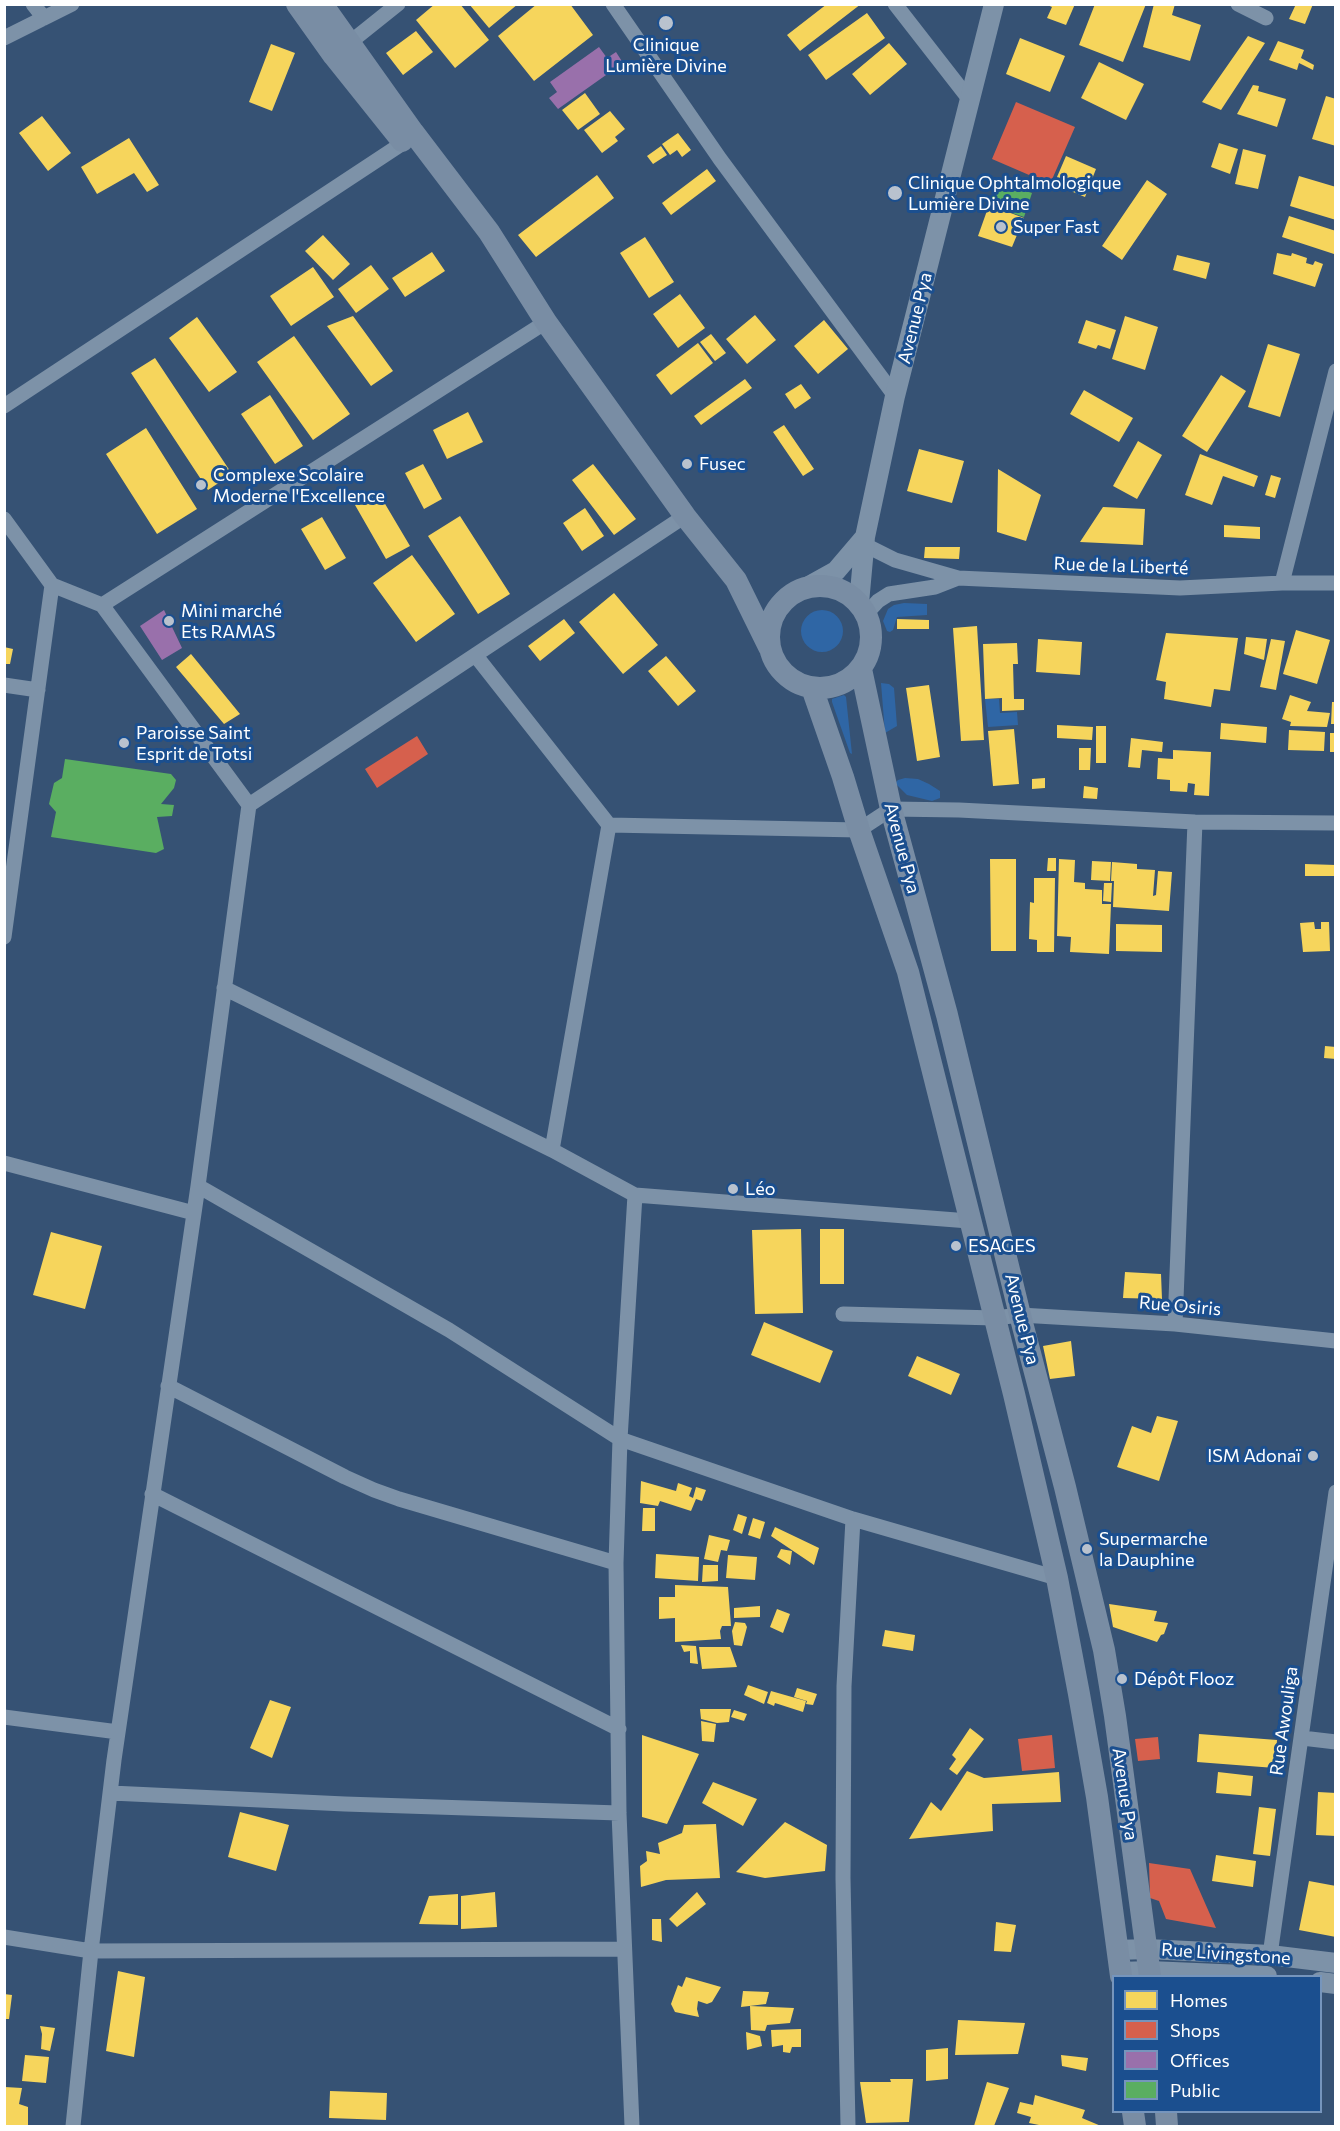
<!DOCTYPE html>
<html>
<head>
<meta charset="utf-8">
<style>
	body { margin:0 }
	#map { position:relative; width:1340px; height:2131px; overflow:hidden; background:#365274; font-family:Commissioner,sans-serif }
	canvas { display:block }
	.frame { position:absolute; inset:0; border:6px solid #fff; pointer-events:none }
	.legend { position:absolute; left:1112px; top:1975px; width:210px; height:138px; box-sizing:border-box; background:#1b4f8f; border:2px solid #7695bc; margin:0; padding:8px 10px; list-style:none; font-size:18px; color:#fff }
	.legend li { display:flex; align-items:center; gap:12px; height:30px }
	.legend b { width:30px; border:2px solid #7695bc }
</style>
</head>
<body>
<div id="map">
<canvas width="1340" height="2131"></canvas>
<div class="frame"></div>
<ul class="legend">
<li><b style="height:16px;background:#f6d55c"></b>Homes</li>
<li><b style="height:16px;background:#d6604d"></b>Shops</li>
<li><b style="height:16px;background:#9970ab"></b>Offices</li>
<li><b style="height:16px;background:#5aae61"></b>Public</li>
</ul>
</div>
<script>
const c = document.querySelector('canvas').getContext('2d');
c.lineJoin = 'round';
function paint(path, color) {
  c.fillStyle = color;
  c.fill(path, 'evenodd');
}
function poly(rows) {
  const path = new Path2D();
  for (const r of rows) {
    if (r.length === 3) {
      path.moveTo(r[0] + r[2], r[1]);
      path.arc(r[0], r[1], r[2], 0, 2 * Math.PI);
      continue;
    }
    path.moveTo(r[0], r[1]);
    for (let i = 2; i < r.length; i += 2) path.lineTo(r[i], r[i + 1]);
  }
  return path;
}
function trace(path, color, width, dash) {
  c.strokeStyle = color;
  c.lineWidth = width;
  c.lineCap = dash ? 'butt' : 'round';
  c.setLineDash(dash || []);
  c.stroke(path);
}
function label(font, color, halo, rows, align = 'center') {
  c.font = font + ' Commissioner,sans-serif';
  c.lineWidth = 6;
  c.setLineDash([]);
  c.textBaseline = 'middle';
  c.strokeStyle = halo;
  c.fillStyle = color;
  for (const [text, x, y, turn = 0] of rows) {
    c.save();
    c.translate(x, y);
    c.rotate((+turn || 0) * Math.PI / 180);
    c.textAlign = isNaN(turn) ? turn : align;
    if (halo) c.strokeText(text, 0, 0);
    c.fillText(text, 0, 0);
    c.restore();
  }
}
paint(poly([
	[904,603,927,604,927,615,897,617,893,630,890,632,887,631,883,621,888,609,894,605],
	[822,631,21],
	[881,683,889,684,894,688,897,726,885,733],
	[844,695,846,697,852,754,850,753,832,702,832,699],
	[985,699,999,699,1000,713,1017,712,1018,725,988,727],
	[905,778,918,779,929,784,940,791,940,798,932,801,907,795,895,783,898,780]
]), '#2f66a5');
paint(poly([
	[435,4,460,4,489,40,455,68,416,20],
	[469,4,518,4,489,28],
	[537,4,570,4,593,35,534,81,498,36],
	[827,4,861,4,800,51,787,35],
	[1045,4,1075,4,1066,25,1047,18,1052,7],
	[1095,4,1146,4,1123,62,1079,45],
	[1154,4,1175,4,1172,15,1201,25,1190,61,1143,47],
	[1296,4,1313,4,1305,24,1289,19],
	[867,13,885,38,826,80,808,55],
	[416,31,433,52,403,75,386,53],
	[1248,36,1265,43,1221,110,1202,102],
	[1020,38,1065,56,1050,92,1006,74],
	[1278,41,1304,50,1301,58,1314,65,1313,70,1299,63,1297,70,1269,60],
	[889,43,907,64,870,95,852,74],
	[271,44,295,53,272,111,249,102],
	[1099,62,1144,84,1126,120,1081,98],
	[1253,85,1259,86,1258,91,1286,99,1277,127,1237,114],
	[585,93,600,114,578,130,562,110],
	[1326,96,1336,99,1336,146,1312,139],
	[610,111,625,129,615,137,618,141,602,153,584,130],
	[42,116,71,153,48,171,19,133],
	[678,133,691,150,682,157,677,150,670,155,662,144],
	[129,138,159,185,147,192,134,173,97,194,81,167],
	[1219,143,1238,149,1230,174,1211,167],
	[661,146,667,155,653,164,647,156],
	[1243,149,1266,155,1258,189,1235,184],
	[1066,156,1096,169,1085,197,1054,184],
	[707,169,716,181,671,215,662,203],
	[597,175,614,198,536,257,518,235],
	[1299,176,1336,187,1336,220,1290,206],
	[1147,180,1167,194,1122,260,1102,246],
	[989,205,1024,218,1012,247,978,236],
	[1289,216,1336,231,1334,254,1282,237],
	[323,235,350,264,333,280,305,251],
	[645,237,674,282,649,298,620,253],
	[432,252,445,271,405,297,392,278],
	[1277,253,1291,256,1292,253,1307,258,1306,263,1313,265,1315,261,1323,264,1315,287,1273,274],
	[1177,255,1210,263,1206,279,1173,270],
	[371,265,389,289,356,313,338,289],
	[313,267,334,297,291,326,270,296],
	[680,294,705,328,678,348,653,314],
	[755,315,776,340,747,364,726,339],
	[353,316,393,371,371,386,327,326],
	[1125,316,1158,327,1145,370,1112,359],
	[197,317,237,372,209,392,169,338],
	[824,320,848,349,818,374,794,346],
	[1086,320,1116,330,1110,349,1098,345,1096,349,1078,343],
	[711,334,726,353,715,361,700,342],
	[294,336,350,414,313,440,257,362],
	[698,343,713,363,671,395,656,375],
	[1268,344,1300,354,1280,417,1248,407],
	[155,358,232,474,208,490,131,373],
	[1221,375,1246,391,1207,452,1182,436],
	[745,379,752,388,701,425,694,416],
	[801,384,811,398,795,409,785,394],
	[1084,390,1133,418,1119,442,1070,414],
	[270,395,303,446,275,464,241,414],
	[468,412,483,442,447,459,433,430],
	[784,425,814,469,803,476,773,432],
	[146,428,197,509,157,534,106,454],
	[1138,441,1162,455,1137,499,1113,486],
	[919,449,964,461,952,503,907,491],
	[1200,454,1258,476,1254,487,1223,476,1212,505,1185,495],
	[423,464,442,499,424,509,405,473],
	[593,464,636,519,614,535,572,480],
	[998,469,1041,495,1026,541,997,532],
	[1271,475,1281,478,1275,498,1265,495],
	[378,492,410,546,386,559,355,505],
	[1103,507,1145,509,1143,545,1080,542],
	[585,508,604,536,582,551,563,523],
	[460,516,510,594,478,614,428,536],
	[322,517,346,558,325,570,301,529],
	[1224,525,1260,527,1260,539,1224,537],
	[925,547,960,547,959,559,924,558],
	[412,555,455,614,416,642,373,583],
	[614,593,658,645,623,674,579,622],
	[564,619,575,633,540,661,528,646],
	[897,619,929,620,929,629,897,629],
	[977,626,984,740,961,741,953,628],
	[1296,630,1330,640,1317,684,1283,674],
	[1166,633,1238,638,1230,691,1214,689,1211,707,1164,699,1166,682,1156,680],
	[1246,637,1267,639,1264,660,1244,654],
	[1038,639,1082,642,1080,675,1036,672],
	[1271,639,1285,641,1276,690,1260,687],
	[1017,643,1018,664,1013,664,1014,699,1024,699,1024,710,1002,711,1002,698,985,699,983,644],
	[4,647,13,649,10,664,4,664],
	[191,654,240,714,224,724,176,667],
	[666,656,696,691,678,706,648,671],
	[929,685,940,757,917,761,906,688],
	[1290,695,1311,702,1307,711,1330,713,1327,727,1290,726,1291,722,1282,719],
	[1332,702,1336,702,1336,724,1331,724],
	[1221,723,1267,727,1266,743,1220,739],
	[1057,725,1093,727,1092,740,1057,738],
	[1096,726,1106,726,1106,763,1096,763],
	[1014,729,1019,784,993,786,988,731],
	[1289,730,1325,732,1324,751,1288,750],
	[1330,733,1336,733,1336,752,1330,752],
	[1131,738,1163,742,1162,752,1142,750,1140,768,1128,767],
	[1079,748,1091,748,1090,770,1079,770],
	[1173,750,1211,752,1209,796,1194,795,1195,784,1188,783,1187,792,1170,791,1170,780,1157,779,1158,758,1173,759],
	[1045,778,1045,788,1032,789,1032,779],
	[1084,786,1098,788,1097,799,1083,798],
	[1048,858,1056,858,1056,871,1047,871],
	[990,859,1016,859,1016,951,991,951],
	[1059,859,1075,860,1074,882,1085,883,1085,889,1102,890,1102,904,1111,904,1109,954,1070,952,1071,937,1057,936],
	[1092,861,1111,862,1110,881,1091,880],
	[1112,862,1137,864,1137,869,1155,870,1153,896,1156,895,1158,871,1172,872,1169,911,1113,907,1114,881,1111,881],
	[1305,864,1336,865,1336,876,1305,876],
	[1034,878,1055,878,1054,952,1037,952,1037,940,1029,939,1030,902,1034,903],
	[1104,883,1112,883,1111,902,1103,901],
	[1314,922,1315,929,1321,929,1321,922,1329,922,1330,951,1303,952,1300,923],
	[1116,924,1162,925,1162,952,1116,951],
	[1325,1046,1336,1047,1336,1059,1324,1058],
	[801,1229,803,1313,755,1314,752,1230],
	[820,1229,844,1229,844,1284,820,1284],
	[51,1232,102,1246,85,1309,33,1295],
	[1125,1272,1161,1274,1162,1299,1123,1298],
	[764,1322,833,1351,820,1383,751,1355],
	[1071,1341,1075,1376,1050,1379,1043,1346],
	[917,1356,960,1374,951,1395,908,1376],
	[1157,1416,1178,1421,1159,1481,1117,1467,1132,1426,1151,1433],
	[641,1481,676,1491,678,1483,692,1488,689,1496,693,1498,696,1487,706,1490,702,1501,696,1499,691,1511,660,1501,658,1506,640,1503],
	[643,1508,655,1508,655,1531,642,1531],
	[738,1514,747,1517,742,1534,733,1530],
	[753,1518,765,1522,760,1539,748,1535],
	[775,1527,819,1548,814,1565,771,1536],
	[709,1535,730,1540,727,1551,721,1550,718,1562,704,1559],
	[781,1549,792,1551,790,1565,777,1557],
	[656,1554,699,1557,698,1581,655,1578],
	[728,1555,757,1557,755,1580,726,1578],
	[703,1565,718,1565,718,1581,702,1582],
	[675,1585,728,1587,731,1626,722,1626,720,1631,721,1639,675,1642,675,1618,659,1619,659,1597,675,1597],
	[1109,1604,1157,1611,1154,1621,1168,1623,1164,1634,1161,1635,1157,1642,1113,1627],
	[760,1606,760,1617,734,1618,734,1608],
	[777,1609,790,1614,783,1633,770,1627],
	[735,1622,745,1623,747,1627,742,1646,734,1645,732,1631],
	[885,1630,915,1635,913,1651,882,1646],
	[681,1645,696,1646,698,1664,690,1663,690,1651,684,1652],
	[699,1647,730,1647,737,1667,702,1669],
	[748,1685,768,1692,764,1704,744,1695],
	[797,1688,817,1694,813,1705,806,1704,807,1701,794,1697],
	[771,1691,806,1701,803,1712,775,1703,774,1706,767,1703],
	[270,1700,291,1707,272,1758,250,1748],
	[700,1709,731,1709,729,1722,717,1723,701,1719],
	[734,1710,747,1714,744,1721,731,1717],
	[701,1721,716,1724,714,1742,702,1741],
	[970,1728,984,1739,957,1775,949,1769,956,1759,952,1755],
	[1199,1734,1277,1740,1275,1768,1197,1762],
	[642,1735,699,1754,667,1824,642,1817],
	[967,1771,984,1778,1059,1772,1061,1802,992,1804,993,1831,909,1839,931,1802,941,1811],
	[1218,1772,1253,1776,1251,1796,1216,1793],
	[713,1782,757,1799,743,1826,702,1803],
	[1318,1792,1336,1793,1336,1836,1316,1835],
	[1259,1807,1276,1809,1270,1856,1253,1854],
	[240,1812,289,1825,276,1871,228,1857],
	[785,1822,827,1845,825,1871,765,1878,736,1872],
	[716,1824,720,1878,666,1880,641,1887,640,1866,647,1861,646,1851,660,1854,658,1843,682,1833,684,1825],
	[1216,1855,1256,1861,1253,1887,1212,1881],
	[1309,1881,1336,1886,1336,1937,1299,1930],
	[495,1892,497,1927,461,1929,461,1896],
	[697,1892,706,1904,677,1927,669,1919],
	[458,1894,458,1925,419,1924,429,1896],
	[652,1919,661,1919,662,1942,652,1940],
	[996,1922,1016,1925,1011,1952,994,1951],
	[118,1971,145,1977,134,2057,106,2051],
	[686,1977,721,1987,712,2002,707,2004,698,2001,697,2009,699,2017,675,2012,671,2004,678,1985,682,1987],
	[743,1991,769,1992,766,2004,741,2007],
	[4,1994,12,1995,9,2019,4,2019],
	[750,2006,794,2008,790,2023,767,2025,765,2031,751,2030],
	[958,2020,1025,2023,1018,2054,955,2055],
	[40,2026,55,2028,50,2051,41,2049,42,2034],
	[801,2029,801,2047,792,2047,790,2053,783,2052,783,2045,772,2047,771,2030],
	[746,2032,760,2036,762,2046,747,2050],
	[948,2048,948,2079,926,2081,926,2050],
	[25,2055,49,2057,46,2083,22,2081],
	[1061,2055,1088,2058,1086,2071,1062,2066],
	[890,2079,913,2079,909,2122,866,2123,860,2082,891,2082],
	[987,2082,1009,2088,994,2126,974,2126],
	[5,2087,22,2088,19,2104,28,2107,28,2126,5,2126],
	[330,2091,387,2093,386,2120,329,2118],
	[1035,2095,1085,2110,1082,2118,1101,2126,1044,2126,1029,2123,1031,2117,1017,2113,1020,2102,1033,2105]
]), '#f6d55c');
paint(poly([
	[1016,102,1075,127,1050,184,992,159],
	[417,736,428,754,377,788,365,769],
	[1052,1735,1055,1768,1022,1771,1018,1739],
	[1158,1737,1160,1759,1138,1761,1135,1739],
	[1149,1863,1190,1869,1216,1928,1166,1919,1159,1901,1150,1898]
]), '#d6604d');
paint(poly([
	[599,47,607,58,616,52,623,63,558,109,549,98,557,92,550,82],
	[164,610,182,648,162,660,140,626]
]), '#9970ab');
paint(poly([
	[997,182,1032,193,1024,217,989,205],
	[65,759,171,774,176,780,174,788,161,804,174,805,172,816,157,817,164,849,156,853,51,837,56,812,49,804,54,783,62,778]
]), '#5aae61');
trace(poly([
	[33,4,44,18],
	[613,4,720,159,895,396],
	[895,4,969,99],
	[1238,4,1266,18],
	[4,38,72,4],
	[343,48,398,4],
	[4,406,403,143],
	[4,519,52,585,102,605,249,805,198,1186,114,1760,91,1951,73,2126],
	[865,545,895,560,958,578,1180,588,1282,583,1336,583],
	[1282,583,1336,371],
	[102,605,546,322],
	[866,614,878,601,889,594,935,587,958,578],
	[476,656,609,825,859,830,891,809,959,810,1195,822,1336,823],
	[4,685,38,690],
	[249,805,685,516],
	[4,937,52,585],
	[224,988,552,1150,635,1195,969,1221],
	[552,1150,609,825],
	[4,1163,194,1213],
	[198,1186,449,1330,620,1439,853,1519,1057,1578],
	[843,1314,995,1318,1020,1315,1175,1324,1336,1341],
	[1175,1324,1195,822],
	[168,1386,345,1477,374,1490,399,1499,616,1563],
	[152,1494,619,1729],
	[4,1717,118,1732],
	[1302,1738,1336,1742],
	[111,1793,345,1804,619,1813],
	[4,1937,91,1951,624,1949],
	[1270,1955,1336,1492],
	[632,2126,619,1813,616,1563,620,1439,635,1195],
	[848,2126,843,1878,844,1686,853,1519]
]), '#7d92a8', 15);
trace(poly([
	[809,586,836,571,865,537],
	[859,603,865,537,895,396,994,4],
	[1117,1950,1147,1949,1270,1955,1336,1963],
	[1120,1972,1149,1971,1267,1976],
	[1320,1982,1336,1984]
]), '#7d92a8', 20);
trace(poly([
	[297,4,334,56,402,141],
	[322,4,413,132,489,232,546,322,685,516,736,580,769,647],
	[820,637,51],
	[861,669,891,809,947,1015,1020,1315,1065,1487,1104,1650,1115,1716,1150,1976],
	[812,688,843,777,859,830,908,972,1014,1394,1057,1578,1079,1694,1097,1797,1121,1976],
	[1133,2112,1135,2126],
	[1166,2112,1167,2126]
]), '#798da4', 22);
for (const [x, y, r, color] of [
	[666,23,8,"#b9c2ce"],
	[895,193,8,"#b9c2ce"],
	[1001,227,6,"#b9c2ce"],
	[687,464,6,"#b9c2ce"],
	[201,485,6,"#b9c2ce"],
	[169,621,6,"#b9c2ce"],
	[124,743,6,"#b9c2ce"],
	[733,1189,6,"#b9c2ce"],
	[956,1246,6,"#b9c2ce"],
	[1313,1456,6,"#b9c2ce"],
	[1087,1549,6,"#b9c2ce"],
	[1122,1679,6,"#b9c2ce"]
]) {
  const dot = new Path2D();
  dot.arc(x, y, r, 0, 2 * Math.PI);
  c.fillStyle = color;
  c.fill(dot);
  trace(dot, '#1b4f8f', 2);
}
label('18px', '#fff', '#1b4f8f', [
	["Clinique",666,45,"center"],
	["Lumière Divine",666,66,"center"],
	["Clinique Ophtalmologique",908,183],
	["Lumière Divine",908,204],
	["Super Fast",1013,227],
	["Fusec",699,464],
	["Complexe Scolaire",213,475],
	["Moderne l'Excellence",213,496],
	["Mini marché",181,611],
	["Ets RAMAS",181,632],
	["Paroisse Saint",136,733],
	["Esprit de Totsi",136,754],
	["Léo",745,1189],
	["ESAGES",968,1246],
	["ISM Adonaï",1301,1456,"right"],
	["Supermarche",1099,1539],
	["la Dauphine",1099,1560],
	["Dépôt Flooz",1134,1679]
], 'left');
label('18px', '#fff', '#1b4f8f', [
	["Avenue Pya",915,318,-76],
	["Rue de la Liberté",1121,566,2],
	["Avenue Pya",902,848,75],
	["Rue Osiris",1180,1306,5],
	["Avenue Pya",1022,1319,76],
	["Rue Awouliga",1284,1721,-82],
	["Avenue Pya",1125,1794,82],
	["Rue Livingstone",1226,1954,4]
]);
</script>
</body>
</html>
